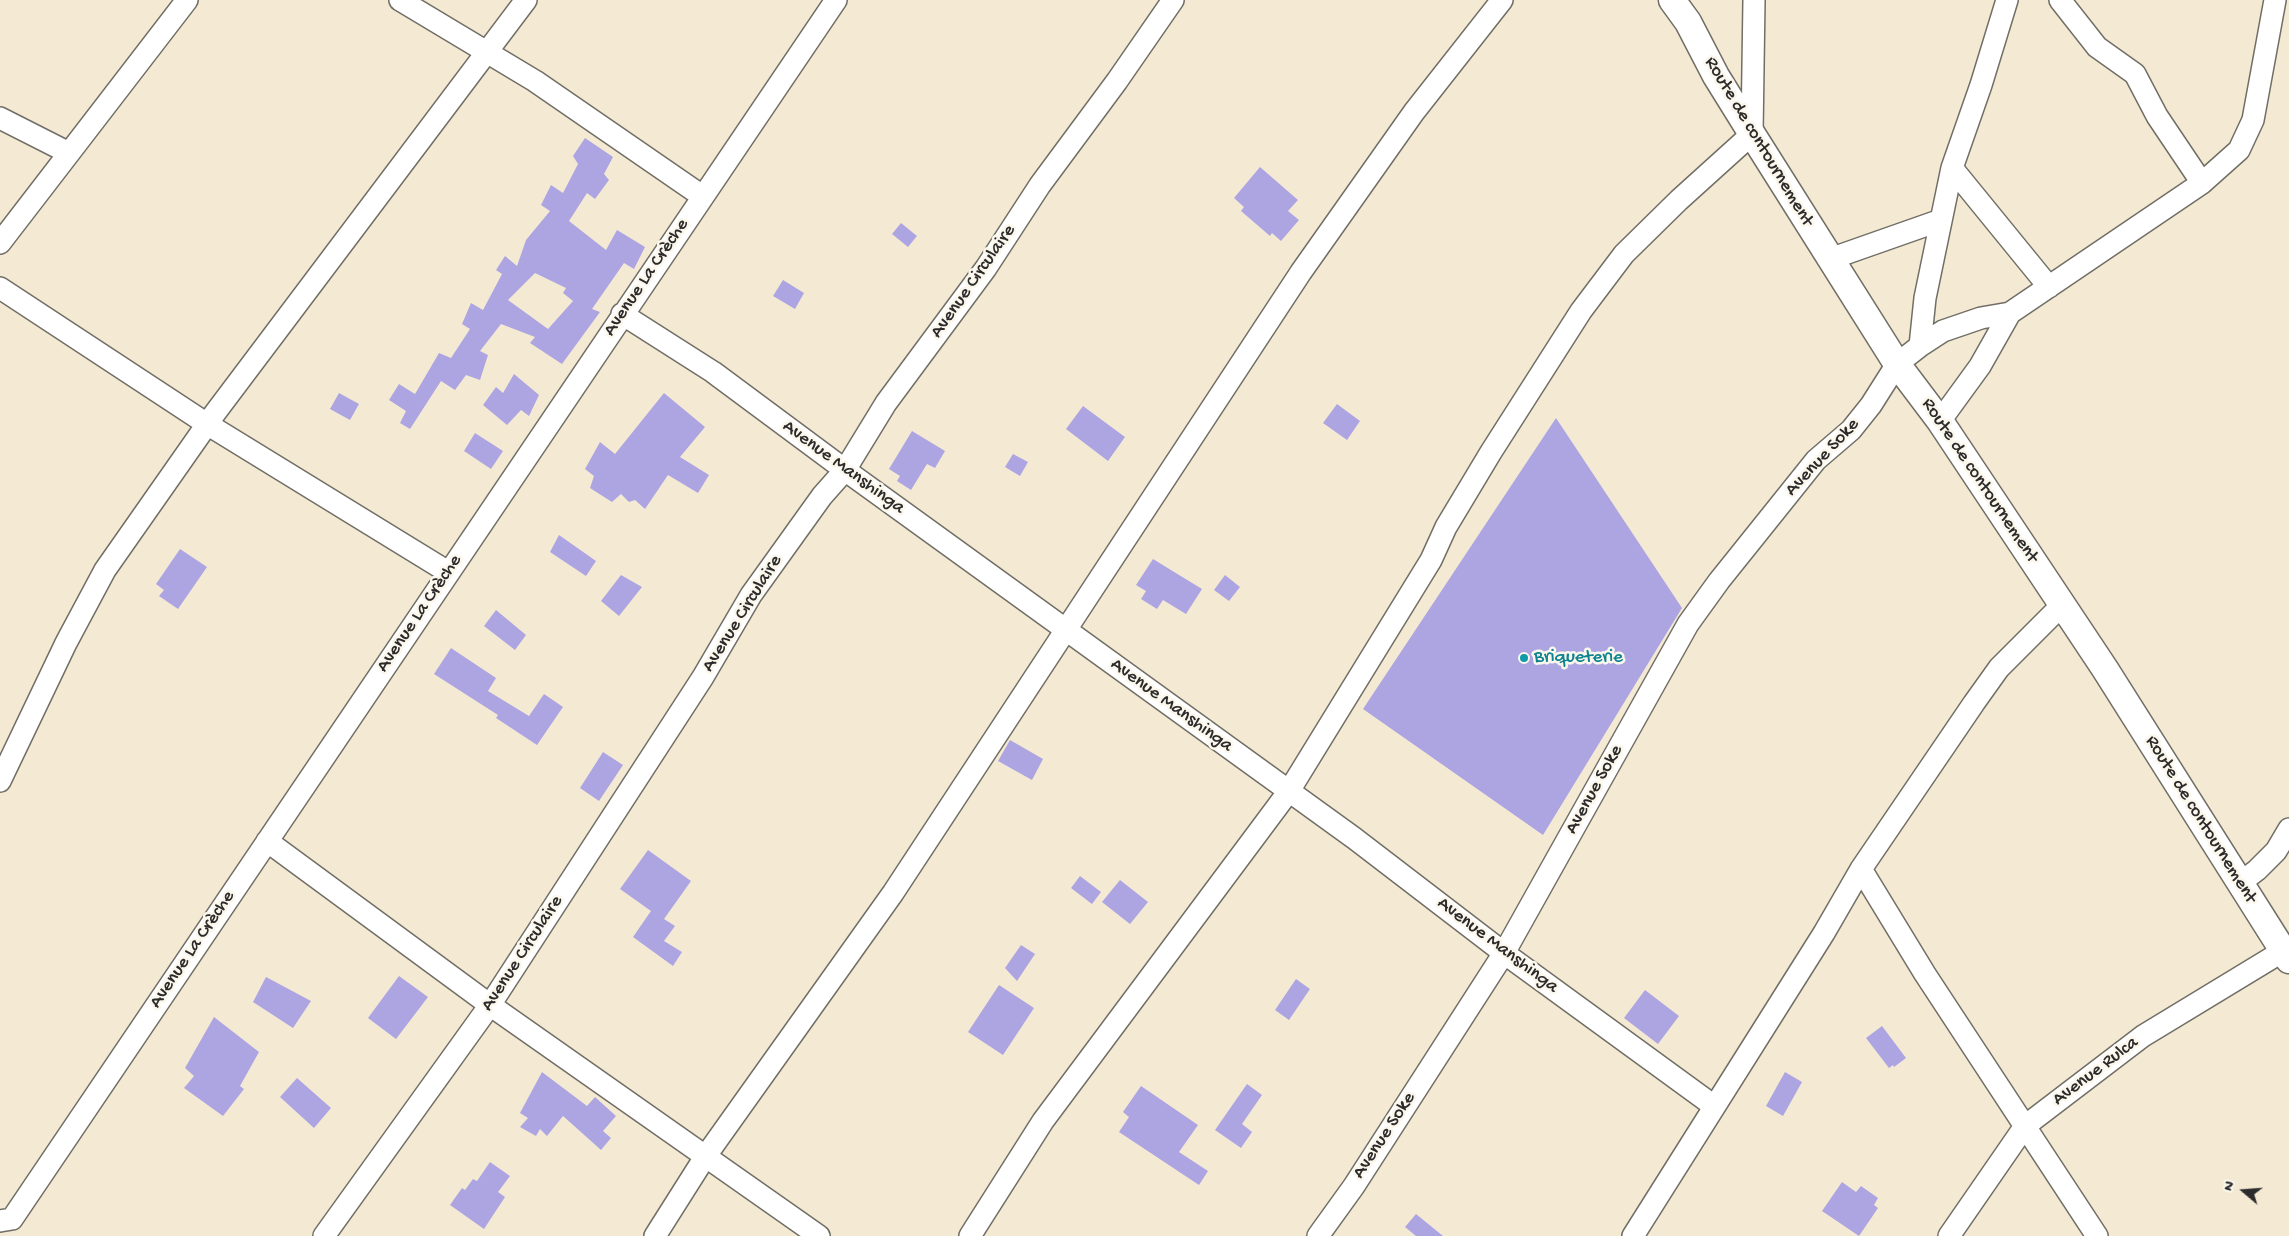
<!DOCTYPE html>
<html>
<head>
<meta charset="utf-8">
<style>
	body { margin:0 }
	#map { position:relative; width:2289px; height:1236px; overflow:hidden; background:#f4ead4; font-family:"Gochi Hand",sans-serif }
	canvas { display:block }
	.north { position:absolute; left:2219px; top:1166px; width:50px; height:50px; -webkit-text-stroke:4px #fbf7ec; paint-order:stroke; rotate:288deg; font-size:14px; font-weight:700; line-height:20px; text-align:center; color:#2b2b2b }
	.north::after { content:''; display:block; margin:auto; width:18px; height:22px; background:#2b2b2b; clip-path:polygon(50% 0,100% 100%,50% 72%,0 100%) }
</style>
</head>
<body>
<div id="map">
<canvas width="2289" height="1236"></canvas>
<div class="north">N</div>
</div>
<script>
const c = document.querySelector('canvas').getContext('2d');
c.lineJoin = 'round';
function paint(path, color) {
  c.fillStyle = color;
  c.fill(path, 'evenodd');
}
function poly(rows) {
  const path = new Path2D();
  for (const r of rows) {
    path.moveTo(r[0], r[1]);
    for (let i = 2; i < r.length; i += 2) path.lineTo(r[i], r[i + 1]);
  }
  return path;
}
function trace(path, color, width, dash) {
  c.strokeStyle = color;
  c.lineWidth = width;
  c.lineCap = dash ? 'butt' : 'round';
  c.setLineDash(dash || []);
  c.stroke(path);
}
function label(font, color, halo, rows, align = 'center') {
  c.font = font + ' "Gochi Hand",sans-serif';
  c.lineWidth = 5;
  c.setLineDash([]);
  c.textBaseline = 'middle';
  c.strokeStyle = halo;
  c.fillStyle = color;
  for (const [text, x, y, turn = 0] of rows) {
    c.save();
    c.translate(x, y);
    c.rotate((+turn || 0) * Math.PI / 180);
    c.textAlign = isNaN(turn) ? turn : align;
    if (halo) c.strokeText(text, 0, 0);
    c.fillText(text, 0, 0);
    c.restore();
  }
}
paint(poly([
	[585,138,613,157,604,174,609,180,595,199,587,193,569,221,606,250,617,230,645,247,634,269,624,263,592,309,600,312,562,364,530,343,535,337,501,324,480,351,488,355,480,380,466,375,455,390,441,381,410,429,400,423,406,411,389,400,399,384,415,394,439,353,451,358,470,329,462,324,471,303,483,310,502,274,496,270,505,256,517,266,526,240,550,211,541,205,551,185,563,193,578,164,573,156],
	[535,273,566,288,563,293,573,301,548,329,508,300],
	[1260,167,1298,200,1288,211,1299,220,1281,241,1272,233,1270,236,1241,211,1244,207,1234,198],
	[901,223,917,236,908,247,892,234],
	[783,280,804,293,795,309,773,296],
	[514,374,539,395,529,416,521,410,507,425,483,405,496,387,503,393],
	[339,393,359,404,350,420,330,409],
	[664,393,705,427,680,457,709,475,698,493,668,475,645,509,635,500,629,502,621,494,612,502,590,488,594,476,585,469,600,442,615,454],
	[1337,404,1360,421,1347,440,1323,423],
	[1083,406,1125,437,1108,461,1066,429],
	[1556,418,1682,608,1543,835,1363,709],
	[912,431,945,451,935,468,927,464,911,490,897,481,900,476,889,469],
	[475,433,503,451,491,469,464,451],
	[1013,454,1028,462,1020,476,1005,467],
	[559,535,596,561,586,576,550,552],
	[180,549,207,567,178,609,159,596,164,590,156,584],
	[1153,559,1202,589,1186,614,1163,600,1157,609,1141,599,1146,591,1136,585],
	[621,575,642,587,619,616,601,601],
	[1225,575,1240,587,1229,601,1214,590],
	[496,610,526,635,515,650,484,626],
	[451,648,496,678,488,691,529,716,544,694,563,707,537,745,496,718,498,715,434,674],
	[1010,740,1043,759,1032,780,998,761],
	[603,752,623,765,599,801,580,788],
	[648,850,691,881,664,919,675,926,664,941,682,952,673,966,633,937,651,911,620,889],
	[1080,876,1101,892,1092,904,1071,888],
	[1120,880,1148,902,1130,924,1102,902],
	[1021,945,1035,954,1017,981,1005,968],
	[399,976,428,997,396,1039,368,1018],
	[266,977,311,1001,293,1028,253,1002],
	[1296,979,1310,989,1289,1020,1275,1010],
	[999,985,1034,1008,1003,1055,968,1032],
	[1645,990,1679,1016,1658,1044,1624,1018],
	[214,1017,259,1052,240,1086,244,1089,223,1116,184,1088,194,1076,185,1068],
	[1882,1026,1906,1058,1894,1067,1893,1065,1889,1068,1866,1038],
	[542,1072,587,1106,595,1097,616,1116,603,1131,611,1138,601,1150,563,1116,547,1136,540,1129,536,1136,520,1127,528,1118,520,1113],
	[1785,1072,1802,1082,1783,1116,1766,1106],
	[297,1078,331,1108,314,1128,280,1097],
	[1247,1084,1262,1095,1242,1124,1252,1132,1241,1148,1215,1130],
	[1141,1086,1198,1125,1179,1152,1208,1171,1199,1185,1119,1132,1129,1117,1123,1112],
	[490,1162,510,1176,498,1192,505,1197,484,1229,450,1205,462,1188,465,1190,473,1179,477,1181],
	[1842,1182,1856,1192,1861,1186,1878,1198,1874,1205,1878,1208,1859,1236,1822,1211],
	[1416,1214,1443,1236,1416,1236,1405,1227]
]), '#ada4e2');
const minor = poly([
	[400,0,535,81,702,196],
	[2060,0,2097,47,2135,74,2157,116,2202,183],
	[0,118,69,153],
	[1952,168,2049,287],
	[0,243,187,0],
	[1830,259,1941,220],
	[0,288,207,424,448,572],
	[622,314,713,372,845,470,1354,838,1504,953,1714,1106],
	[1920,346,1925,298,1952,168,1981,85,2007,0],
	[1940,421,1980,366,2010,313,2202,183,2239,150,2253,120,2275,0],
	[0,781,66,643,105,570,215,413,526,0],
	[267,841,490,1005,819,1236],
	[1861,869,1925,974,2097,1236],
	[2240,883,2257,870,2276,851,2289,829],
	[0,1221,12,1219,836,0],
	[324,1236,490,1005,703,677,751,595,822,496,845,470,886,403,986,268,1040,185,1117,81,1173,0],
	[655,1236,705,1157,893,893,1301,272,1414,112,1502,0],
	[970,1236,1043,1121,1289,791,1431,560,1446,527,1491,452,1581,311,1624,254,1679,200,1752,134,1754,0],
	[1318,1236,1354,1186,1504,953,1688,624,1719,581,1816,460,1851,430,1871,405,1897,364,1920,346,1943,331,1981,318,2010,313],
	[1633,1236,1824,933,1861,869,1974,703,1999,668,2062,605],
	[1949,1236,2025,1126,2143,1036,2283,951]
]);
const tertiary = poly([
	[1672,0,1688,22,1716,76,1752,134,1897,364,1940,421,2105,669,2289,960]
]);
trace(minor, '#716e66', 24);
trace(tertiary, '#716e66', 29);
trace(minor, '#fff', 21);
trace(tertiary, '#fff', 26);
for (const [x, y, r, color] of [
	[1524,658,5,"#0f9aa8"]
]) {
  const dot = new Path2D();
  dot.arc(x, y, r, 0, 2 * Math.PI);
  c.fillStyle = color;
  c.fill(dot);
  trace(dot, '#fbf7ec', 2);
}
label('19px', '#2b2b2b', '#fbf7ec', [
	["Route de contournement",1758,142,59],
	["Avenue La Crèche",647,278,-56],
	["Avenue Circulaire",974,282,-55],
	["Avenue Soke",1823,458,-47],
	["Avenue Manshinga",843,468,36],
	["Route de contournement",1979,481,56],
	["Avenue La Crèche",420,614,-56],
	["Avenue Circulaire",743,614,-58],
	["Avenue Manshinga",1171,706,36],
	["Avenue Soke",1595,790,-61],
	["Route de contournement",2200,820,58],
	["Avenue Manshinga",1497,946,37],
	["Avenue La Crèche",193,950,-56],
	["Avenue Circulaire",523,954,-57],
	["Avenue Rulca",2096,1072,-37],
	["Avenue Soke",1385,1136,-57]
]);
label('19px', '#0d838f', '#fbf7ec', [
	["Briqueterie",1534,658]
], 'left');
</script>
</body>
</html>
